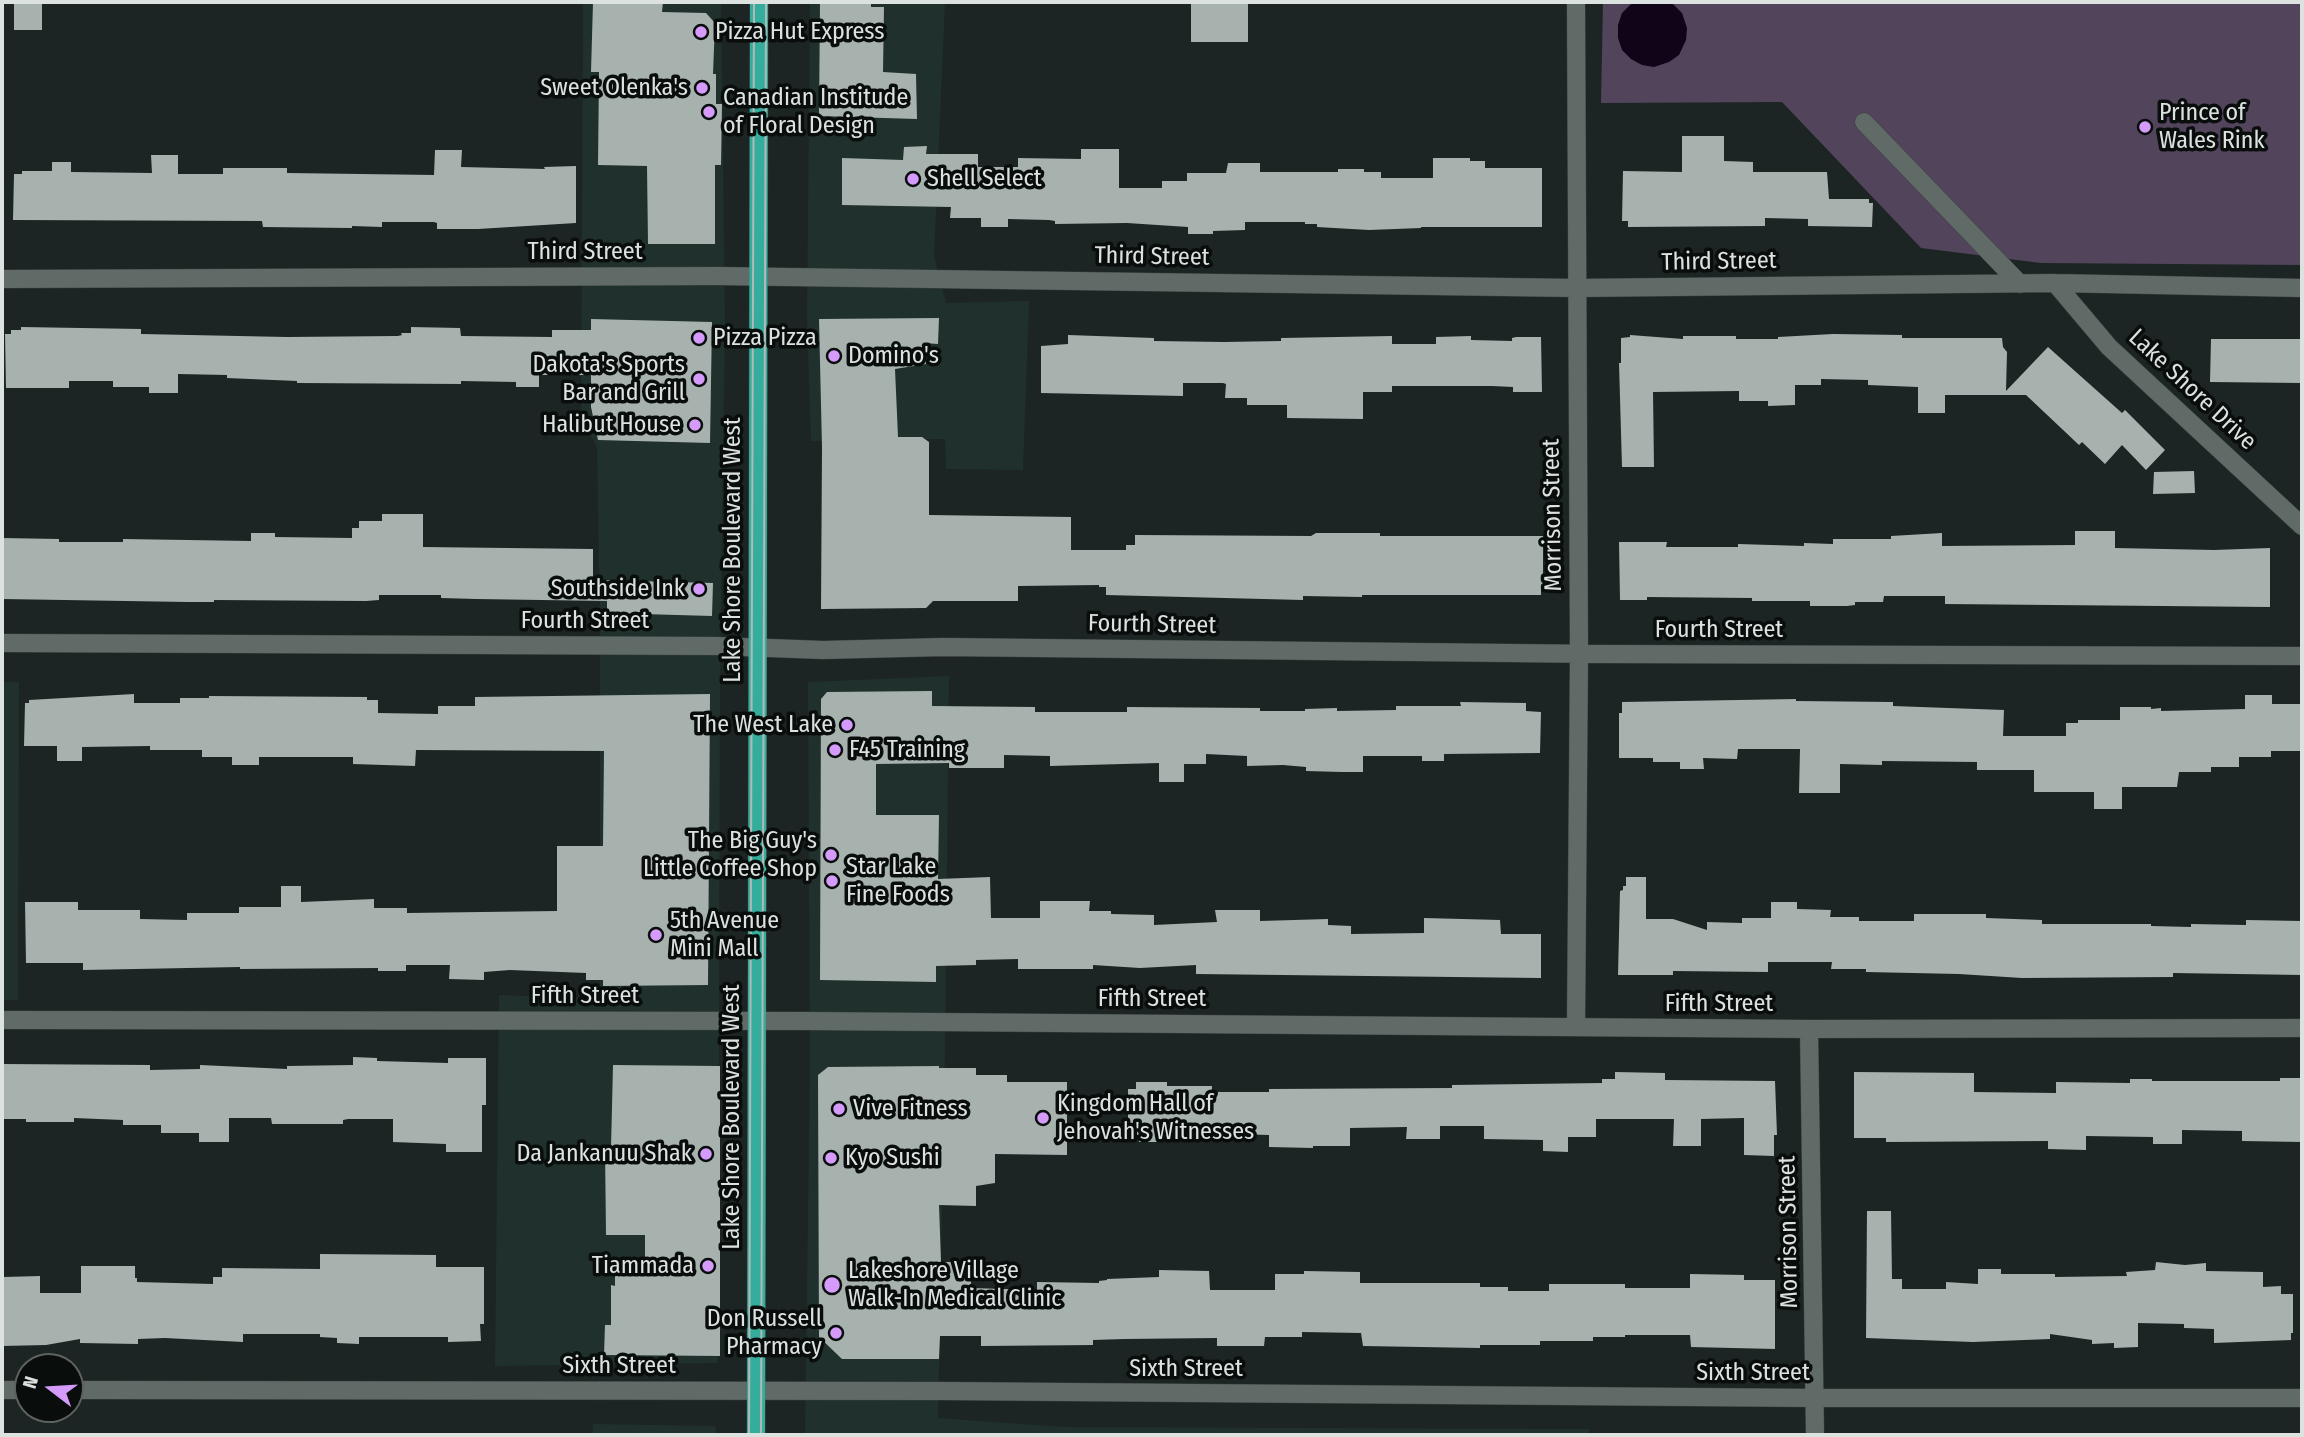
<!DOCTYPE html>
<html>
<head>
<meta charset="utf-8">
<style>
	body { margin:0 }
	#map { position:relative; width:2304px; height:1437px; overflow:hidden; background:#1c2523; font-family:"Fira Sans Condensed",sans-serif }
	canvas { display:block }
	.frame { position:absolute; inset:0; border:4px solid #dce2e0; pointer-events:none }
	.north { position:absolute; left:14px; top:1353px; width:70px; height:70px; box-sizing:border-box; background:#090d0c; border:2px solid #5d6261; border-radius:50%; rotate:287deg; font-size:19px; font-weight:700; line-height:28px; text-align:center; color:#dce2e0 }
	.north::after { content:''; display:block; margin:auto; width:24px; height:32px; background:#d59bfa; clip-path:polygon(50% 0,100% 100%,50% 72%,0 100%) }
</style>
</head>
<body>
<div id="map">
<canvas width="2304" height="1437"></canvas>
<div class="frame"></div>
<div class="north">N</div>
</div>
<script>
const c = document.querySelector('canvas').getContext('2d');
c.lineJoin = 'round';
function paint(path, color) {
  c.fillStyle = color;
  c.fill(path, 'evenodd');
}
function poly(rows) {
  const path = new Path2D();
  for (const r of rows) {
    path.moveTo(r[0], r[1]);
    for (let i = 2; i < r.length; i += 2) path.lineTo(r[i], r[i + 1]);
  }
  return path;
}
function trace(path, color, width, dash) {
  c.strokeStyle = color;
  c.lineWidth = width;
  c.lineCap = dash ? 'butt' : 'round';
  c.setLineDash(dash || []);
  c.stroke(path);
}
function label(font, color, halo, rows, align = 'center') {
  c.font = font + ' "Fira Sans Condensed",sans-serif';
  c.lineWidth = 7;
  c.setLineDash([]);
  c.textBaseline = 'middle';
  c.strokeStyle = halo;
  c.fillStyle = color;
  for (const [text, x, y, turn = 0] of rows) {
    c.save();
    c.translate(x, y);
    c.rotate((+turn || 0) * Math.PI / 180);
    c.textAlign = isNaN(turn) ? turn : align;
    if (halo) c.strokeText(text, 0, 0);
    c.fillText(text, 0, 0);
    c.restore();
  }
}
paint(poly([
	[583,2,721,2,725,320,720,685,718,1363,495,1366,499,995,600,999,600,623,597,447,581,419],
	[810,2,945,2,934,256,946,303,1029,301,1023,470,946,469,945,439,811,441,807,317],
	[949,676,945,1050,938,1418,1064,1427,1589,1429,1589,1435,805,1435,810,1064,808,682],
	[2,682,19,682,18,1000,2,1000],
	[593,1424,715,1426,716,1435,593,1435]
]), '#20302d');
paint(poly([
	[1603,2,2302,2,2302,265,2041,263,1921,248,1782,102,1601,103]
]), '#52445b');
paint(poly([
	[1633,2,1671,2,1682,13,1687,28,1686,40,1679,55,1669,62,1654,67,1642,65,1631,59,1622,50,1618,38,1618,25,1622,13]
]), '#100418');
paint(poly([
	[14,2,42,2,42,30,14,30],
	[593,2,663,2,662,12,706,13,715,23,713,74,716,74,716,104,722,104,721,165,715,165,715,244,648,244,647,166,598,165,599,72,591,72],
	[820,2,871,2,871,7,884,7,883,72,916,74,917,119,819,116],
	[1191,2,1248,2,1248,42,1191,42],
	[1682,136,1724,136,1724,161,1753,162,1753,172,1827,172,1829,199,1869,199,1869,203,1873,203,1872,227,1808,226,1808,219,1765,218,1765,226,1628,227,1628,221,1622,221,1623,171,1682,172],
	[927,146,926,154,978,154,978,167,1018,167,1018,158,1081,159,1081,149,1119,149,1119,188,1162,188,1162,181,1187,181,1187,173,1226,173,1228,163,1260,163,1260,172,1338,172,1338,169,1364,169,1364,172,1381,172,1381,178,1433,178,1433,158,1470,158,1470,161,1485,161,1485,168,1542,168,1542,227,1421,227,1421,228,1369,230,1317,227,1317,224,1305,224,1305,222,1245,222,1245,230,1213,231,1213,234,1188,234,1188,227,1127,223,1055,224,1055,221,1049,220,1008,219,1008,227,981,227,981,218,950,218,951,207,842,205,842,158,903,160,904,147],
	[435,150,462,150,461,167,545,169,544,167,576,166,576,223,478,229,437,229,437,223,434,222,382,222,382,227,352,226,352,228,263,227,262,221,13,220,14,174,22,174,22,171,52,171,52,162,71,162,71,172,152,173,151,155,178,155,178,174,223,174,223,168,287,168,287,173,434,175],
	[939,318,938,344,924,343,926,364,895,369,898,437,922,437,929,442,929,515,1071,517,1071,550,1126,550,1126,545,1135,545,1135,535,1311,536,1316,533,1380,533,1380,536,1543,536,1543,590,1541,590,1541,595,1362,595,1362,597,1303,596,1303,600,1106,595,1106,587,1099,587,1099,585,1018,586,1018,601,933,601,926,608,821,609,822,448,819,319],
	[591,319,712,322,710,443,598,440,591,407,591,375,539,375,539,387,516,387,516,382,461,381,461,384,297,383,297,381,227,378,227,375,178,374,178,393,149,393,149,387,113,387,113,381,69,381,69,388,6,388,5,334,11,334,11,330,21,330,21,327,141,329,141,334,287,337,398,336,402,335,401,333,411,333,411,327,460,328,461,336,552,337,552,330,591,330],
	[1833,334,1902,335,1902,338,2002,338,2003,347,2007,352,2006,391,2048,347,2122,413,2125,410,2165,450,2146,470,2122,445,2105,464,2082,442,2079,445,2026,395,1945,395,1945,413,1918,413,1918,387,1868,385,1868,380,1821,379,1821,385,1795,385,1795,405,1768,406,1768,401,1739,401,1739,391,1653,392,1654,467,1622,467,1619,363,1621,363,1621,338,1630,337,1630,335,1683,339,1683,336,1736,336,1736,339,1778,339,1778,337],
	[1068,335,1154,338,1154,341,1224,342,1281,341,1281,338,1392,336,1392,344,1436,344,1436,337,1471,336,1471,340,1512,341,1512,338,1516,337,1541,337,1542,392,1513,392,1513,387,1492,386,1392,386,1392,392,1363,392,1363,419,1287,418,1287,405,1247,405,1247,398,1225,398,1226,384,1223,383,1183,383,1183,396,1041,393,1041,346,1068,344],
	[2211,339,2302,339,2302,383,2210,382],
	[2194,471,2195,493,2153,494,2154,472],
	[382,514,423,514,423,547,593,549,593,580,713,583,712,616,607,613,607,601,476,599,441,598,441,595,379,595,379,600,366,601,214,600,214,602,188,602,2,599,2,538,59,539,59,542,123,542,123,539,251,541,251,533,275,533,275,537,352,538,352,528,359,528,359,521,382,521],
	[2075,531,2115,531,2115,548,2214,550,2270,548,2270,607,1945,604,1945,596,1884,596,1883,602,1855,602,1855,605,1847,606,1810,606,1810,601,1752,601,1752,598,1647,597,1647,600,1620,600,1619,542,1667,542,1666,547,1738,547,1738,544,1804,546,1804,543,1833,544,1833,539,1891,539,1891,536,1942,533,1942,546,2075,545],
	[932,691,932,706,1035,707,1035,712,1127,712,1127,707,1260,708,1260,711,1305,711,1305,709,1337,708,1337,711,1396,710,1396,706,1461,706,1460,702,1526,703,1526,711,1541,712,1540,753,1444,754,1444,761,1422,761,1422,756,1363,756,1363,772,1342,772,1306,771,1306,767,1283,765,1247,766,1247,756,1206,754,1206,764,1184,764,1184,782,1159,782,1159,763,1050,766,1050,756,1004,755,1004,768,949,768,949,763,876,764,876,815,939,815,938,879,990,877,991,918,1040,918,1040,901,1090,901,1089,911,1111,911,1111,914,1154,915,1154,925,1217,922,1215,910,1260,910,1260,921,1328,919,1328,925,1351,926,1351,934,1424,933,1424,918,1500,920,1501,934,1541,934,1541,978,1196,974,1196,965,1140,968,1093,965,1093,969,1018,969,1018,959,976,960,976,965,936,966,936,982,820,980,821,699,827,692],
	[134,694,134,703,180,703,180,698,209,698,209,696,367,697,367,700,378,700,378,713,438,714,438,706,475,706,475,697,710,694,708,985,603,986,603,980,586,980,586,973,510,970,484,972,484,980,449,979,450,965,406,965,406,971,378,971,378,968,240,969,240,967,83,970,83,963,26,963,25,902,78,902,78,910,140,910,140,919,187,920,187,913,239,913,239,907,281,907,281,886,301,886,301,902,374,899,374,908,407,908,407,913,557,911,557,846,603,846,604,751,416,750,415,766,353,764,353,757,259,757,259,765,232,765,232,757,202,757,202,750,150,750,150,746,82,747,82,761,57,761,57,746,24,746,25,703,29,703,29,700],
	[2245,695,2272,695,2272,704,2302,704,2301,751,2271,751,2271,757,2239,757,2239,767,2211,767,2211,772,2179,772,2177,787,2122,787,2122,809,2094,809,2094,792,2034,792,2034,770,1977,770,1977,762,1882,761,1882,765,1840,764,1840,793,1799,793,1800,749,1738,749,1737,759,1703,758,1704,769,1680,769,1680,762,1653,762,1653,758,1619,758,1619,713,1622,713,1622,702,1796,699,1796,701,1893,702,1893,706,2004,710,2003,736,2066,736,2066,723,2078,723,2078,720,2120,720,2120,707,2151,707,2151,709,2161,708,2161,711,2245,709],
	[1626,877,1646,877,1646,919,1673,919,1707,930,1707,922,1742,923,1742,918,1771,918,1771,902,1797,902,1797,909,1831,910,1830,917,1859,917,1859,921,1914,921,1914,914,1986,914,1986,918,2042,920,2042,924,2151,924,2151,926,2191,927,2191,924,2246,925,2246,920,2302,921,2302,975,2173,973,2173,977,2022,978,1959,974,1866,972,1866,969,1831,969,1832,962,1768,962,1768,972,1673,971,1673,975,1618,975,1620,891,1623,890,1623,886,1626,886],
	[353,1057,377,1058,377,1061,448,1063,448,1058,486,1058,486,1105,482,1105,482,1152,446,1152,446,1144,393,1142,393,1119,348,1119,343,1120,343,1124,272,1124,271,1118,229,1118,229,1142,199,1142,199,1133,161,1133,161,1125,123,1125,123,1120,74,1118,74,1122,26,1122,26,1119,2,1119,2,1064,150,1065,150,1070,200,1069,200,1065,287,1069,287,1066,353,1065],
	[613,1065,720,1066,720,1356,604,1355,605,1325,611,1325,611,1285,615,1286,615,1275,645,1275,645,1235,606,1235,605,1148,611,1148],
	[939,1066,939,1068,976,1068,976,1075,1007,1075,1007,1082,1067,1082,1067,1155,995,1154,995,1183,976,1186,976,1206,939,1205,941,1262,971,1262,971,1288,1037,1290,1037,1282,1099,1283,1099,1281,1107,1280,1107,1279,1159,1277,1159,1270,1209,1271,1210,1290,1275,1290,1275,1274,1304,1274,1304,1271,1360,1272,1360,1283,1480,1283,1480,1287,1508,1287,1508,1291,1549,1291,1549,1284,1625,1284,1625,1288,1690,1288,1690,1274,1744,1275,1744,1280,1775,1280,1775,1349,1691,1347,1690,1335,1625,1335,1625,1337,1593,1337,1593,1341,1540,1341,1540,1345,1480,1345,1480,1348,1363,1346,1361,1333,1302,1332,1302,1337,1265,1337,1264,1346,1217,1346,1217,1338,1124,1339,1093,1340,1093,1345,981,1346,981,1336,940,1336,939,1359,842,1359,819,1337,818,1075,828,1067],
	[1615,1072,1665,1073,1665,1080,1775,1081,1777,1135,1774,1135,1774,1156,1744,1155,1744,1118,1701,1119,1701,1146,1673,1146,1674,1119,1596,1119,1596,1137,1568,1137,1568,1152,1543,1151,1543,1140,1484,1139,1484,1126,1440,1126,1440,1139,1406,1139,1407,1127,1350,1128,1350,1146,1313,1146,1313,1148,1269,1147,1269,1135,1234,1134,1233,1126,1193,1125,1194,1134,1167,1135,1167,1142,1139,1142,1140,1135,1130,1135,1130,1129,1128,1129,1128,1089,1136,1089,1136,1082,1167,1082,1167,1086,1212,1086,1212,1092,1269,1092,1269,1089,1452,1088,1452,1085,1602,1083,1602,1079,1615,1079],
	[1854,1072,1974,1073,1974,1092,2056,1093,2056,1082,2130,1083,2130,1079,2152,1079,2152,1081,2280,1081,2280,1078,2302,1078,2302,1142,2242,1141,2242,1131,2182,1130,2182,1144,2153,1144,2153,1137,2086,1136,2086,1150,2048,1149,2048,1141,1886,1142,1886,1138,1854,1138],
	[1867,1211,1891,1211,1892,1279,1902,1279,1902,1289,1946,1289,1946,1282,1978,1284,1978,1269,2001,1269,2001,1274,2055,1274,2055,1277,2127,1276,2126,1272,2155,1270,2156,1262,2185,1265,2206,1263,2206,1271,2263,1272,2263,1287,2281,1286,2281,1294,2293,1294,2293,1333,2291,1333,2291,1340,2214,1343,2214,1329,2184,1328,2184,1324,2138,1323,2138,1347,2114,1348,2114,1343,2092,1344,2092,1340,2050,1334,2050,1339,1973,1342,1866,1338],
	[320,1254,436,1255,436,1267,484,1267,484,1324,480,1324,481,1341,448,1342,448,1337,359,1337,359,1344,337,1343,337,1338,320,1337,320,1334,243,1334,243,1342,165,1338,138,1339,138,1344,80,1343,80,1339,46,1345,2,1346,4,1277,40,1276,40,1293,81,1293,81,1266,135,1266,135,1278,137,1278,137,1282,213,1284,213,1277,222,1277,222,1268,320,1269]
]), '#a7b2af');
const minor = poly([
	[1864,122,2020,284],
	[2,279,716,276,1576,288,2055,283,2302,288],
	[2055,283,2109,347,2302,526],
	[2,643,715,646,823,650,943,647,1603,654,2302,656],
	[2,1020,807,1021,1809,1029,2302,1028],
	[1576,1027,1579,654,1576,2],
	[1809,1029,1815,1435],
	[2,1390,28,1390],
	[70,1390,942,1391,1815,1398,2302,1398]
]);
const major = poly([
	[756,1435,759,2]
]);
trace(minor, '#3a413f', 19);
trace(major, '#3a413f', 19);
trace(minor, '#606a67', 18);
trace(major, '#34ad9c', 18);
trace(poly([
	[749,1435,754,2],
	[761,1435,766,2]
]), '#b2b9b7', 2);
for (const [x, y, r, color] of [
	[701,32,7,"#d59bfa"],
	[702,88,7,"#d59bfa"],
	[709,112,7,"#d59bfa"],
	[2145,127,7,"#d59bfa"],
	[913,179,7,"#d59bfa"],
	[699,338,7,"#d59bfa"],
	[834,356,7,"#d59bfa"],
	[699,379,7,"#d59bfa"],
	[695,425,7,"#d59bfa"],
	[699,589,7,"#d59bfa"],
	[847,725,7,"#d59bfa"],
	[835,750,7,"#d59bfa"],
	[831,855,7,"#d59bfa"],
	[832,881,7,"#d59bfa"],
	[656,935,7,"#d59bfa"],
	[839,1109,7,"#d59bfa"],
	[1043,1118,7,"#d59bfa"],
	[706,1154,7,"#d59bfa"],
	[831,1158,7,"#d59bfa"],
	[708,1266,7,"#d59bfa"],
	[832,1285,9,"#d59bfa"],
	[836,1333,7,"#d59bfa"]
]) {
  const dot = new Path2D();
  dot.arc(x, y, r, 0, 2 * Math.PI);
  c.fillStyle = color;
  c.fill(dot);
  trace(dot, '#090d0c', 2.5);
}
label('24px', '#dce2e0', '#090d0c', [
	["Pizza Hut Express",715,32],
	["Sweet Olenka's",688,88,"right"],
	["Canadian Institude",723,98],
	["of Floral Design",723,126],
	["Prince of",2159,113],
	["Wales Rink",2159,141],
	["Shell Select",927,179],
	["Pizza Pizza",713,338],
	["Domino's",848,356],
	["Dakota's Sports",685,365,"right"],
	["Bar and Grill",685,393,"right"],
	["Halibut House",681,425,"right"],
	["Southside Ink",685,589,"right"],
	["The West Lake",833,725,"right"],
	["F45 Training",849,750],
	["The Big Guy's",817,841,"right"],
	["Little Coffee Shop",817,869,"right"],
	["Star Lake",846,867],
	["Fine Foods",846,895],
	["5th Avenue",670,921],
	["Mini Mall",670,949],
	["Kingdom Hall of",1057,1104],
	["Jehovah's Witnesses",1057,1132],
	["Vive Fitness",853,1109],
	["Da Jankanuu Shak",692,1154,"right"],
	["Kyo Sushi",845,1158],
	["Tiammada",694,1266,"right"],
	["Lakeshore Village",848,1271],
	["Walk-In Medical Clinic",848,1299],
	["Don Russell",822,1319,"right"],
	["Pharmacy",822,1347,"right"]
], 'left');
label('24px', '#dce2e0', '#090d0c', [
	["Third Street",585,252],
	["Third Street",1152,257,1],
	["Third Street",1719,262,-1],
	["Lake Shore Drive",2192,390,43],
	["Morrison Street",1553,515,-91],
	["Lake Shore Boulevard West",733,550,-90],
	["Fourth Street",585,621],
	["Fourth Street",1152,625,1],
	["Fourth Street",1719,630],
	["Fifth Street",585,996],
	["Fifth Street",1152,999],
	["Fifth Street",1719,1004],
	["Lake Shore Boulevard West",732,1117,-90],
	["Morrison Street",1789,1232,-91],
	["Sixth Street",619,1366],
	["Sixth Street",1186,1369],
	["Sixth Street",1753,1373]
]);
</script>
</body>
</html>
